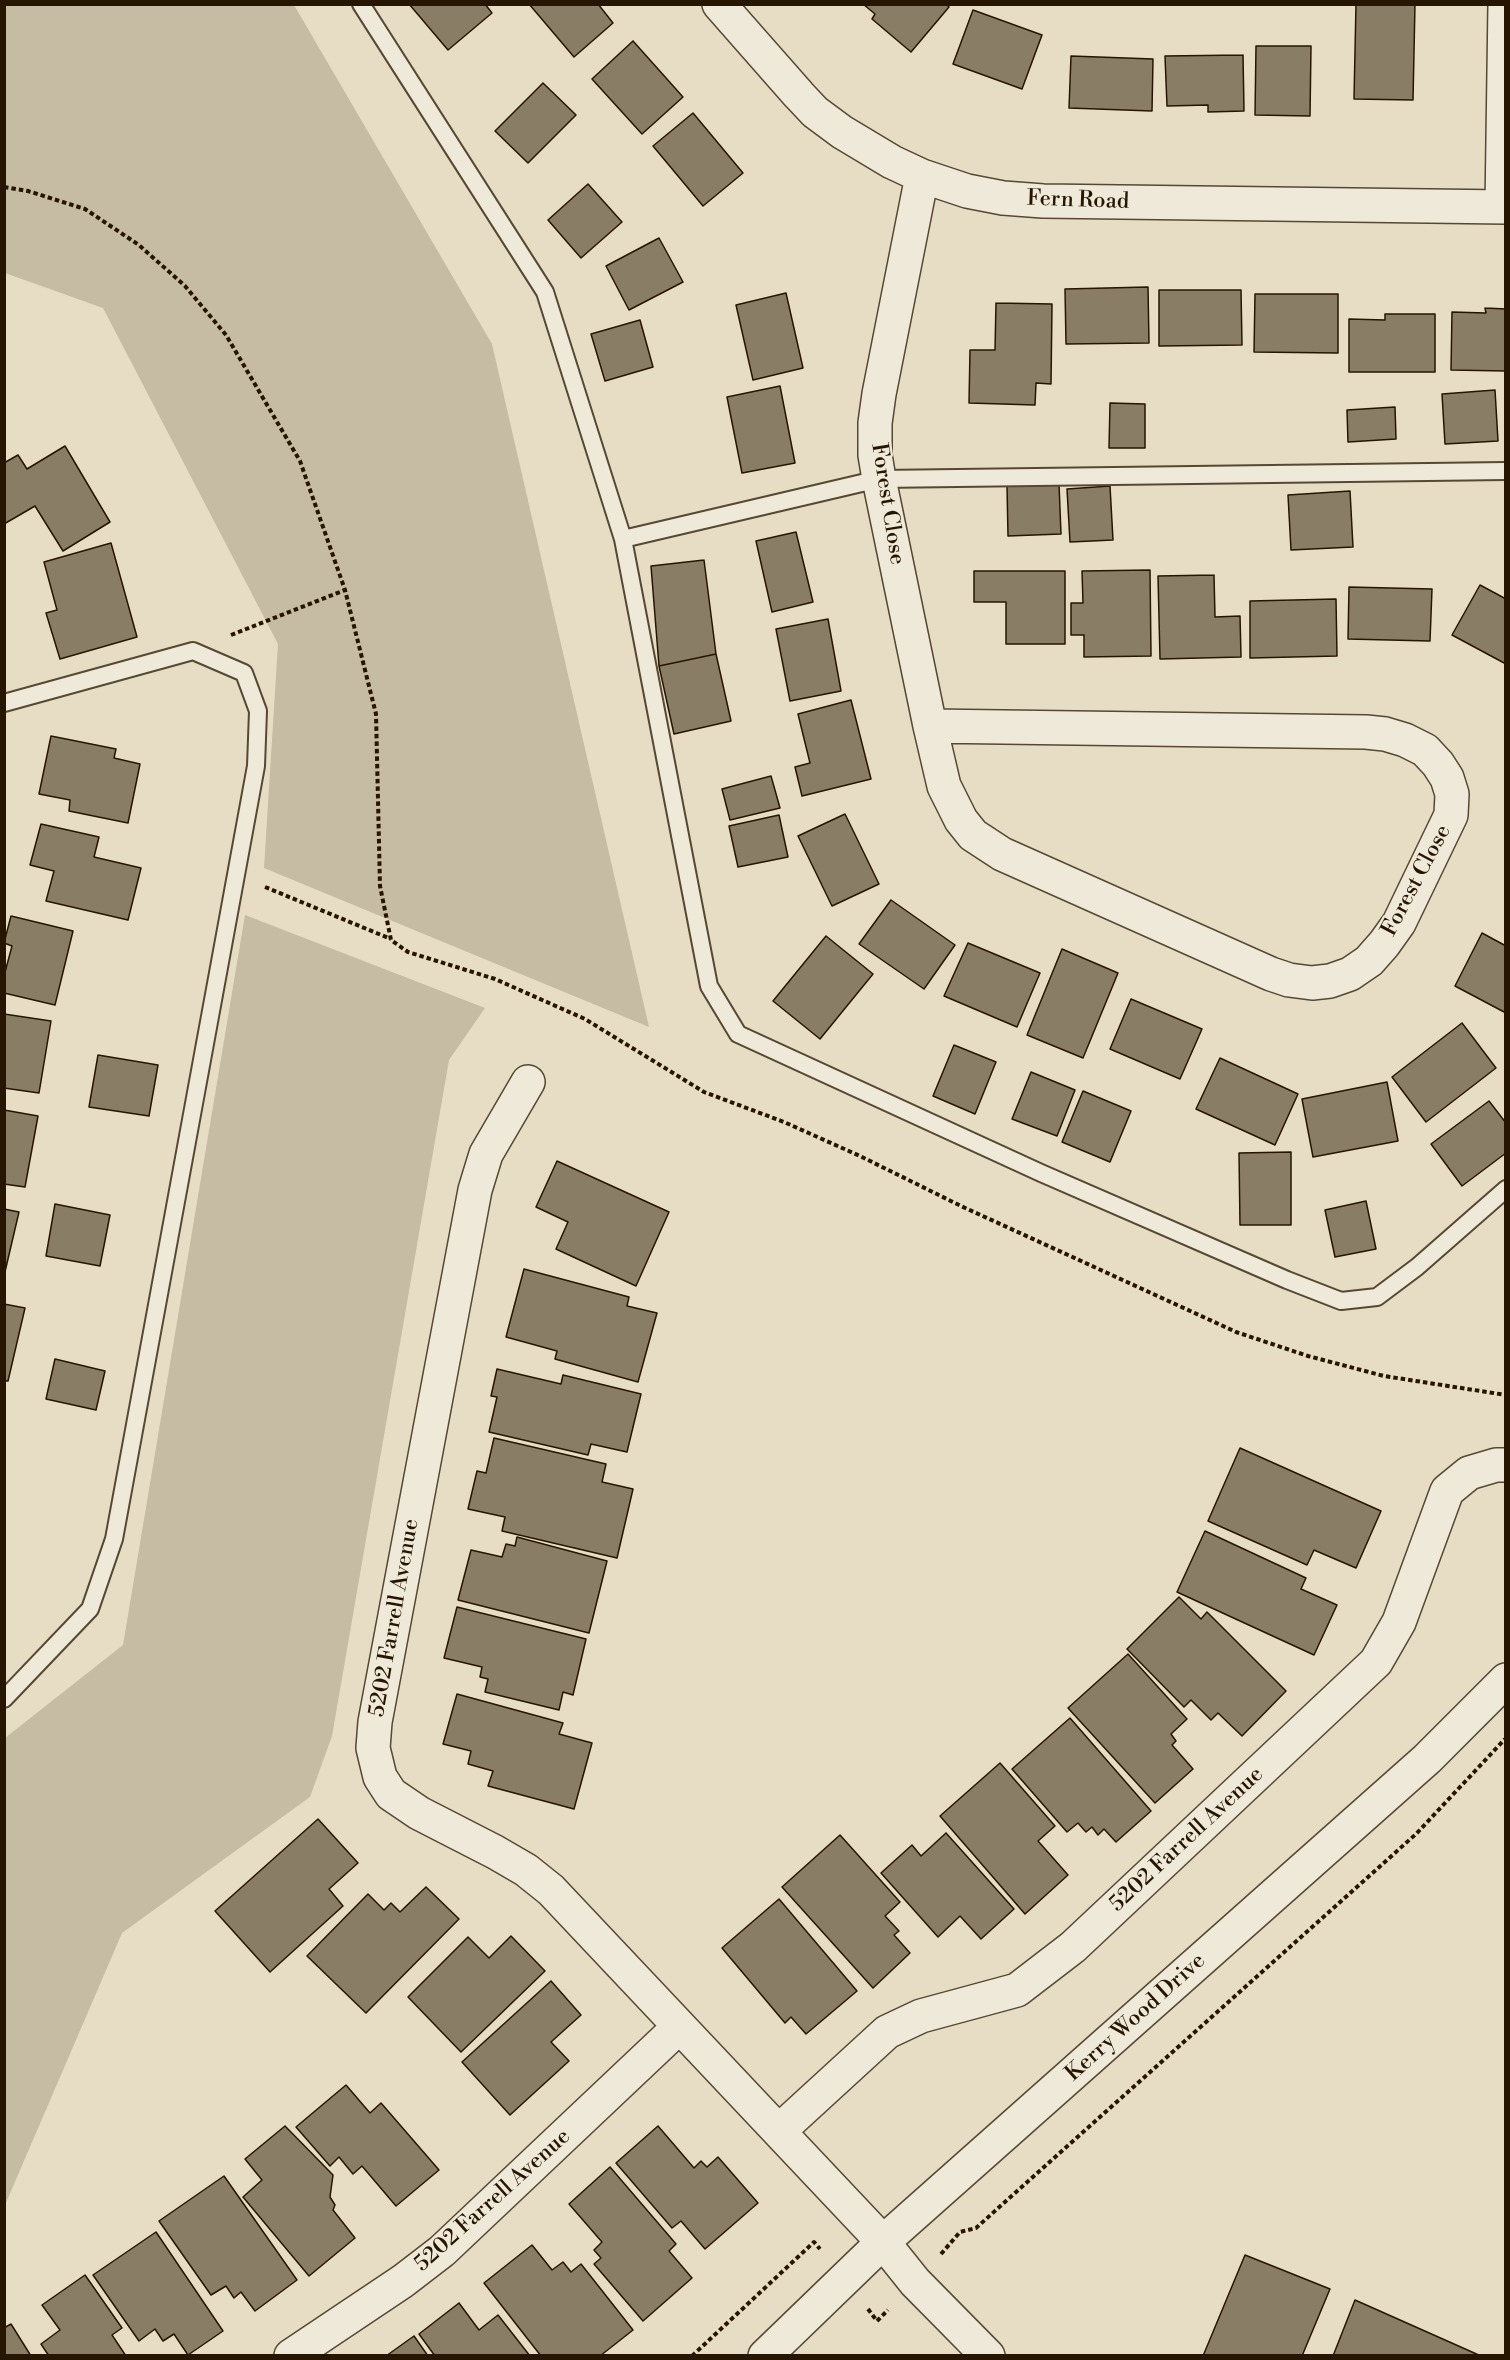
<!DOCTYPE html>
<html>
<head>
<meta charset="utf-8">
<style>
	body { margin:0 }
	#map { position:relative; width:1510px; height:2360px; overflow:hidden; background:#e7ddc4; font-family:"Libre Bodoni",serif }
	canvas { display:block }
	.frame { position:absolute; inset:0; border:6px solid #261601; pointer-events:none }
</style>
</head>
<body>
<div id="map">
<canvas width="1510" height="2360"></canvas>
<div class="frame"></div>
</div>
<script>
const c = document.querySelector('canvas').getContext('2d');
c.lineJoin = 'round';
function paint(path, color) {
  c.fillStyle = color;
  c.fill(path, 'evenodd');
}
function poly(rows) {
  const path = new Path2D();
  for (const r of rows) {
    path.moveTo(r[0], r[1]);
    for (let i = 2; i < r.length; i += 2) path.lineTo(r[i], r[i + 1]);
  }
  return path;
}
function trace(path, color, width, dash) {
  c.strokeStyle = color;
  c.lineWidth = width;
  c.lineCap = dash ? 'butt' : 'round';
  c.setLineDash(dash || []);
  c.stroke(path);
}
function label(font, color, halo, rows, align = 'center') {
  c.font = font + ' "Libre Bodoni",serif';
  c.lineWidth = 4.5;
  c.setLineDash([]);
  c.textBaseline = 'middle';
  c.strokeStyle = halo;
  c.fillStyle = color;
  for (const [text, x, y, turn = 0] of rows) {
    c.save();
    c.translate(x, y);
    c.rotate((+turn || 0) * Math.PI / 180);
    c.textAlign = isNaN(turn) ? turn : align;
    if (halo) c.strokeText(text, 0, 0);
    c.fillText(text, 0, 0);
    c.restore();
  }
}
paint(poly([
	[5,4,294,5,492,344,649,1027,264,868,278,644,103,308,5,273],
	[245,915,485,1008,449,1060,332,1736,310,1797,122,1933,5,2205,5,1738,123,1645]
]), '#c6bba3');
const building = poly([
	[409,4,485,4,492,13,448,50,409,4],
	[529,4,598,4,613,23,574,57,529,4],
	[863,4,946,4,949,7,911,52,872,19,875,14,863,4],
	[1356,4,1415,4,1413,100,1354,99,1356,4],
	[973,10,1042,35,1022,89,953,64,973,10],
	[633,41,683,97,642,134,592,79,633,41],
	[1256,46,1311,46,1310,116,1255,115,1256,46],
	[1243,55,1244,111,1208,112,1208,105,1167,106,1165,56,1243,55],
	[1071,56,1153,59,1152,111,1069,108,1071,56],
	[543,83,576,115,528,163,495,131,543,83],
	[693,113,743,173,703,206,653,146,693,113],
	[588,184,622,222,581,258,548,220,588,184],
	[659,238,683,282,629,310,606,266,659,238],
	[1148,287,1149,343,1066,344,1065,289,1148,287],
	[1159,290,1241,290,1242,345,1159,346,1159,290],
	[786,293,803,368,753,380,736,305,786,293],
	[1255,294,1338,294,1338,353,1254,352,1255,294],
	[996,303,1052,304,1051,384,1036,383,1035,405,969,403,970,350,995,350,996,303],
	[1485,308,1506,309,1506,371,1451,370,1452,312,1486,313,1485,308],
	[1385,314,1435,314,1435,372,1349,372,1349,319,1385,320,1385,314],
	[640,320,653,367,605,381,591,334,640,320],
	[780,386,795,463,742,473,727,397,780,386],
	[1495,390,1498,441,1445,444,1442,394,1495,390],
	[1110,403,1145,404,1145,448,1109,448,1110,403],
	[1395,407,1396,439,1348,442,1347,410,1395,407],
	[65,446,110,522,63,551,35,506,4,524,4,463,18,455,27,469,65,446],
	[1059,484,1061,534,1008,536,1007,486,1059,484],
	[1110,486,1113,540,1070,542,1067,489,1110,486],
	[1350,491,1353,547,1291,550,1288,495,1350,491],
	[796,532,813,602,772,612,756,541,796,532],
	[111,543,137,637,60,659,46,613,57,610,44,562,111,543],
	[704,560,716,654,659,666,651,566,704,560],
	[1150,570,1151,656,1084,657,1084,635,1071,635,1071,603,1083,603,1082,571,1150,570],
	[974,571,1065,571,1065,644,1006,644,1006,602,974,602,974,571],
	[1214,575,1215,617,1240,616,1241,657,1160,659,1158,576,1214,575],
	[1480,585,1506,599,1506,664,1452,635,1480,585],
	[1349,587,1432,589,1430,641,1348,639,1349,587],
	[1336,599,1337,656,1250,658,1250,601,1336,599],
	[828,619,841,691,790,701,776,629,828,619],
	[716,654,731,721,674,734,659,666,716,654],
	[851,700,871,779,802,796,795,767,810,763,798,714,851,700],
	[51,736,116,749,114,758,140,764,128,823,69,811,70,800,39,794,51,736],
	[771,776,780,808,730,820,722,789,771,776],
	[845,814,879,884,832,906,798,836,845,814],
	[779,815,788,857,738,867,729,826,779,815],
	[41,824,99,837,94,857,141,868,128,920,46,901,54,871,30,865,41,824],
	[891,900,955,945,924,989,859,944,891,900],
	[11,916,73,931,55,1005,4,993,4,976,12,946,4,943,11,916],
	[1482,933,1506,946,1506,1013,1455,986,1482,933],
	[826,936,873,974,820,1039,773,1001,826,936],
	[968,943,1040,973,1017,1027,944,996,968,943],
	[1062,949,1118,973,1083,1058,1027,1035,1062,949],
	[1131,999,1202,1029,1180,1079,1110,1049,1131,999],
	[4,1014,51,1021,39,1093,4,1088,4,1014],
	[1462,1023,1496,1068,1426,1122,1392,1077,1462,1023],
	[954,1045,996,1062,975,1114,933,1096,954,1045],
	[98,1055,158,1065,149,1116,89,1107,98,1055],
	[1220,1058,1298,1094,1275,1145,1196,1109,1220,1058],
	[1031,1072,1075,1090,1057,1136,1012,1119,1031,1072],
	[1387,1082,1398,1141,1313,1157,1302,1099,1387,1082],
	[1083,1091,1131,1111,1110,1162,1062,1142,1083,1091],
	[1489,1101,1506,1123,1506,1153,1462,1186,1431,1144,1489,1101],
	[4,1110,38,1116,25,1187,4,1184,4,1110],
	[1291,1152,1291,1225,1240,1225,1239,1153,1291,1152],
	[557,1161,669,1212,636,1286,556,1249,568,1222,536,1207,557,1161],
	[1366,1201,1376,1249,1335,1257,1325,1210,1366,1201],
	[55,1204,110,1215,100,1266,46,1256,55,1204],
	[4,1209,19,1212,4,1276,4,1209],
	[524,1269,629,1297,627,1306,657,1313,638,1382,555,1359,557,1351,506,1337,524,1269],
	[4,1304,25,1308,8,1381,4,1381,4,1304],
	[55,1359,105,1371,96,1410,46,1399,55,1359],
	[497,1369,561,1384,563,1375,641,1394,627,1452,591,1444,588,1455,489,1432,497,1397,491,1396,497,1369],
	[494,1438,606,1464,602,1482,633,1489,617,1558,502,1531,505,1517,468,1509,477,1471,486,1473,494,1438],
	[1240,1448,1381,1511,1356,1568,1314,1550,1307,1565,1208,1521,1240,1448],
	[1205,1531,1306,1578,1301,1589,1337,1605,1314,1655,1177,1592,1205,1531],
	[517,1537,607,1561,589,1633,458,1600,471,1550,502,1557,506,1544,515,1546,517,1537],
	[1179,1597,1201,1619,1207,1612,1286,1691,1242,1736,1218,1713,1211,1720,1191,1700,1184,1707,1127,1649,1179,1597],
	[457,1607,586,1639,573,1695,563,1692,559,1710,485,1692,488,1679,480,1677,482,1667,444,1658,457,1607],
	[1128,1654,1187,1719,1171,1734,1176,1741,1172,1745,1193,1769,1155,1803,1068,1708,1128,1654],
	[457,1694,563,1723,559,1734,592,1743,574,1809,488,1786,493,1771,468,1764,471,1751,443,1744,457,1694],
	[1070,1718,1151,1811,1116,1842,1104,1829,1098,1835,1092,1827,1086,1832,1078,1823,1067,1832,1012,1769,1070,1718],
	[1000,1763,1055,1826,1038,1841,1068,1875,1025,1914,940,1816,1000,1763],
	[318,1819,358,1863,329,1889,343,1906,270,1972,215,1911,318,1819],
	[946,1833,1014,1909,981,1939,960,1916,938,1937,881,1873,912,1845,921,1856,946,1833],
	[840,1835,900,1902,885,1916,899,1931,894,1935,910,1953,873,1988,782,1887,840,1835],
	[426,1887,459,1919,366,2013,307,1956,368,1894,384,1910,391,1903,400,1912,426,1887],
	[779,1899,857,1991,806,2034,791,2017,785,2023,722,1948,779,1899],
	[511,1936,545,1971,461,2052,408,1997,468,1937,489,1958,511,1936],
	[551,1981,581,2015,551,2042,569,2061,510,2115,462,2062,551,1981],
	[346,2085,370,2113,381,2103,439,2170,396,2206,362,2166,353,2174,339,2157,330,2166,296,2127,346,2085],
	[285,2126,333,2175,330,2197,335,2205,333,2210,355,2238,309,2276,243,2197,262,2180,245,2159,285,2126],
	[658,2126,694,2168,701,2161,707,2167,718,2157,758,2203,705,2249,681,2221,672,2228,616,2163,658,2126],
	[610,2167,676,2244,669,2251,692,2278,643,2321,594,2264,601,2258,594,2250,602,2242,569,2204,610,2167],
	[224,2176,297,2280,255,2311,241,2292,234,2298,226,2286,211,2295,159,2221,224,2176],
	[156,2232,223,2331,188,2355,174,2334,163,2341,155,2329,139,2341,93,2275,156,2232],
	[532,2245,552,2270,563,2262,571,2272,581,2264,633,2330,600,2356,541,2356,484,2283,532,2245],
	[1245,2255,1330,2289,1302,2356,1203,2356,1245,2255],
	[85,2275,122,2328,112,2335,126,2356,49,2356,41,2344,60,2330,42,2305,85,2275],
	[1355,2300,1481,2356,1333,2356,1355,2300],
	[459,2303,479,2330,498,2315,530,2356,435,2356,419,2334,459,2303],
	[11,2324,31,2356,4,2356,4,2328,11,2324],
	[414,2336,428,2356,386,2356,414,2336]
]);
paint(building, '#8a7d66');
trace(building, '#261601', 1.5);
const service = poly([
	[361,4,545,292,623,539,709,986,738,1034,1041,1173,1287,1280,1341,1301,1377,1297,1417,1267,1506,1189],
	[623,539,879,479,1506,471],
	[4,703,193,651,244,673,258,711,256,766,114,1539,90,1609,4,1699]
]);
const minor = poly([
	[719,4,799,95,815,112,842,132,892,162,922,176,967,191,1003,198,1043,201,1506,207],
	[922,176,879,394,875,423,875,455,879,479,930,726,944,786,961,820,973,835,1002,854,1271,974,1289,980,1312,983,1330,981,1350,974,1369,961,1384,944,1399,923,1451,815,1452,794,1447,778,1438,764,1425,750,1405,740,1385,734,1366,732,930,726],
	[1502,207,1505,4],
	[528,1082,486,1154,475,1190,375,1722,373,1748,380,1777,391,1794,419,1813,495,1852,526,1870,551,1890,883,2242,915,2282,988,2356],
	[779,2131,887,2032,921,2016,1017,1990,1073,1947,1376,1662,1399,1622,1447,1491,1469,1473,1496,1465,1506,1465],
	[291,2356,403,2281,442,2251,679,2027]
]);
const tertiary = poly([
	[765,2356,883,2242,1427,1759,1506,1680]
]);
trace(service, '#564832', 20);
trace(minor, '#564832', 36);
trace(tertiary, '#564832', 36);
trace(poly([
	[4,187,28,191,85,209,139,245,185,286,226,335,300,461,345,590,376,714,380,886,391,940,408,952,495,979,585,1019,704,1092,784,1122,860,1156,961,1206,1236,1332,1308,1356,1384,1376,1506,1395],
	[231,635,345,590],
	[265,887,391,939],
	[941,2254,960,2232,976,2228,1416,1834,1505,1739],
	[868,2309,877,2321,888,2310],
	[692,2356,814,2242,820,2249]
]), '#261601', 4, [4.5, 3]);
trace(service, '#efe9d9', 16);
trace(minor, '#efe9d9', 33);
trace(tertiary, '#efe9d9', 33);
label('22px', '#261601', '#efe9d9', [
	["Fern Road",1078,201,2],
	["Forest Close",887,504,81],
	["Forest Close",1417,881,-62],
	["5202 Farrell Avenue",395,1618,-80],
	["5202 Farrell Avenue",1187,1840,-43],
	["Kerry Wood Drive",1136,2018,-42],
	["5202 Farrell Avenue",493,2201,-42]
]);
</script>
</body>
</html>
